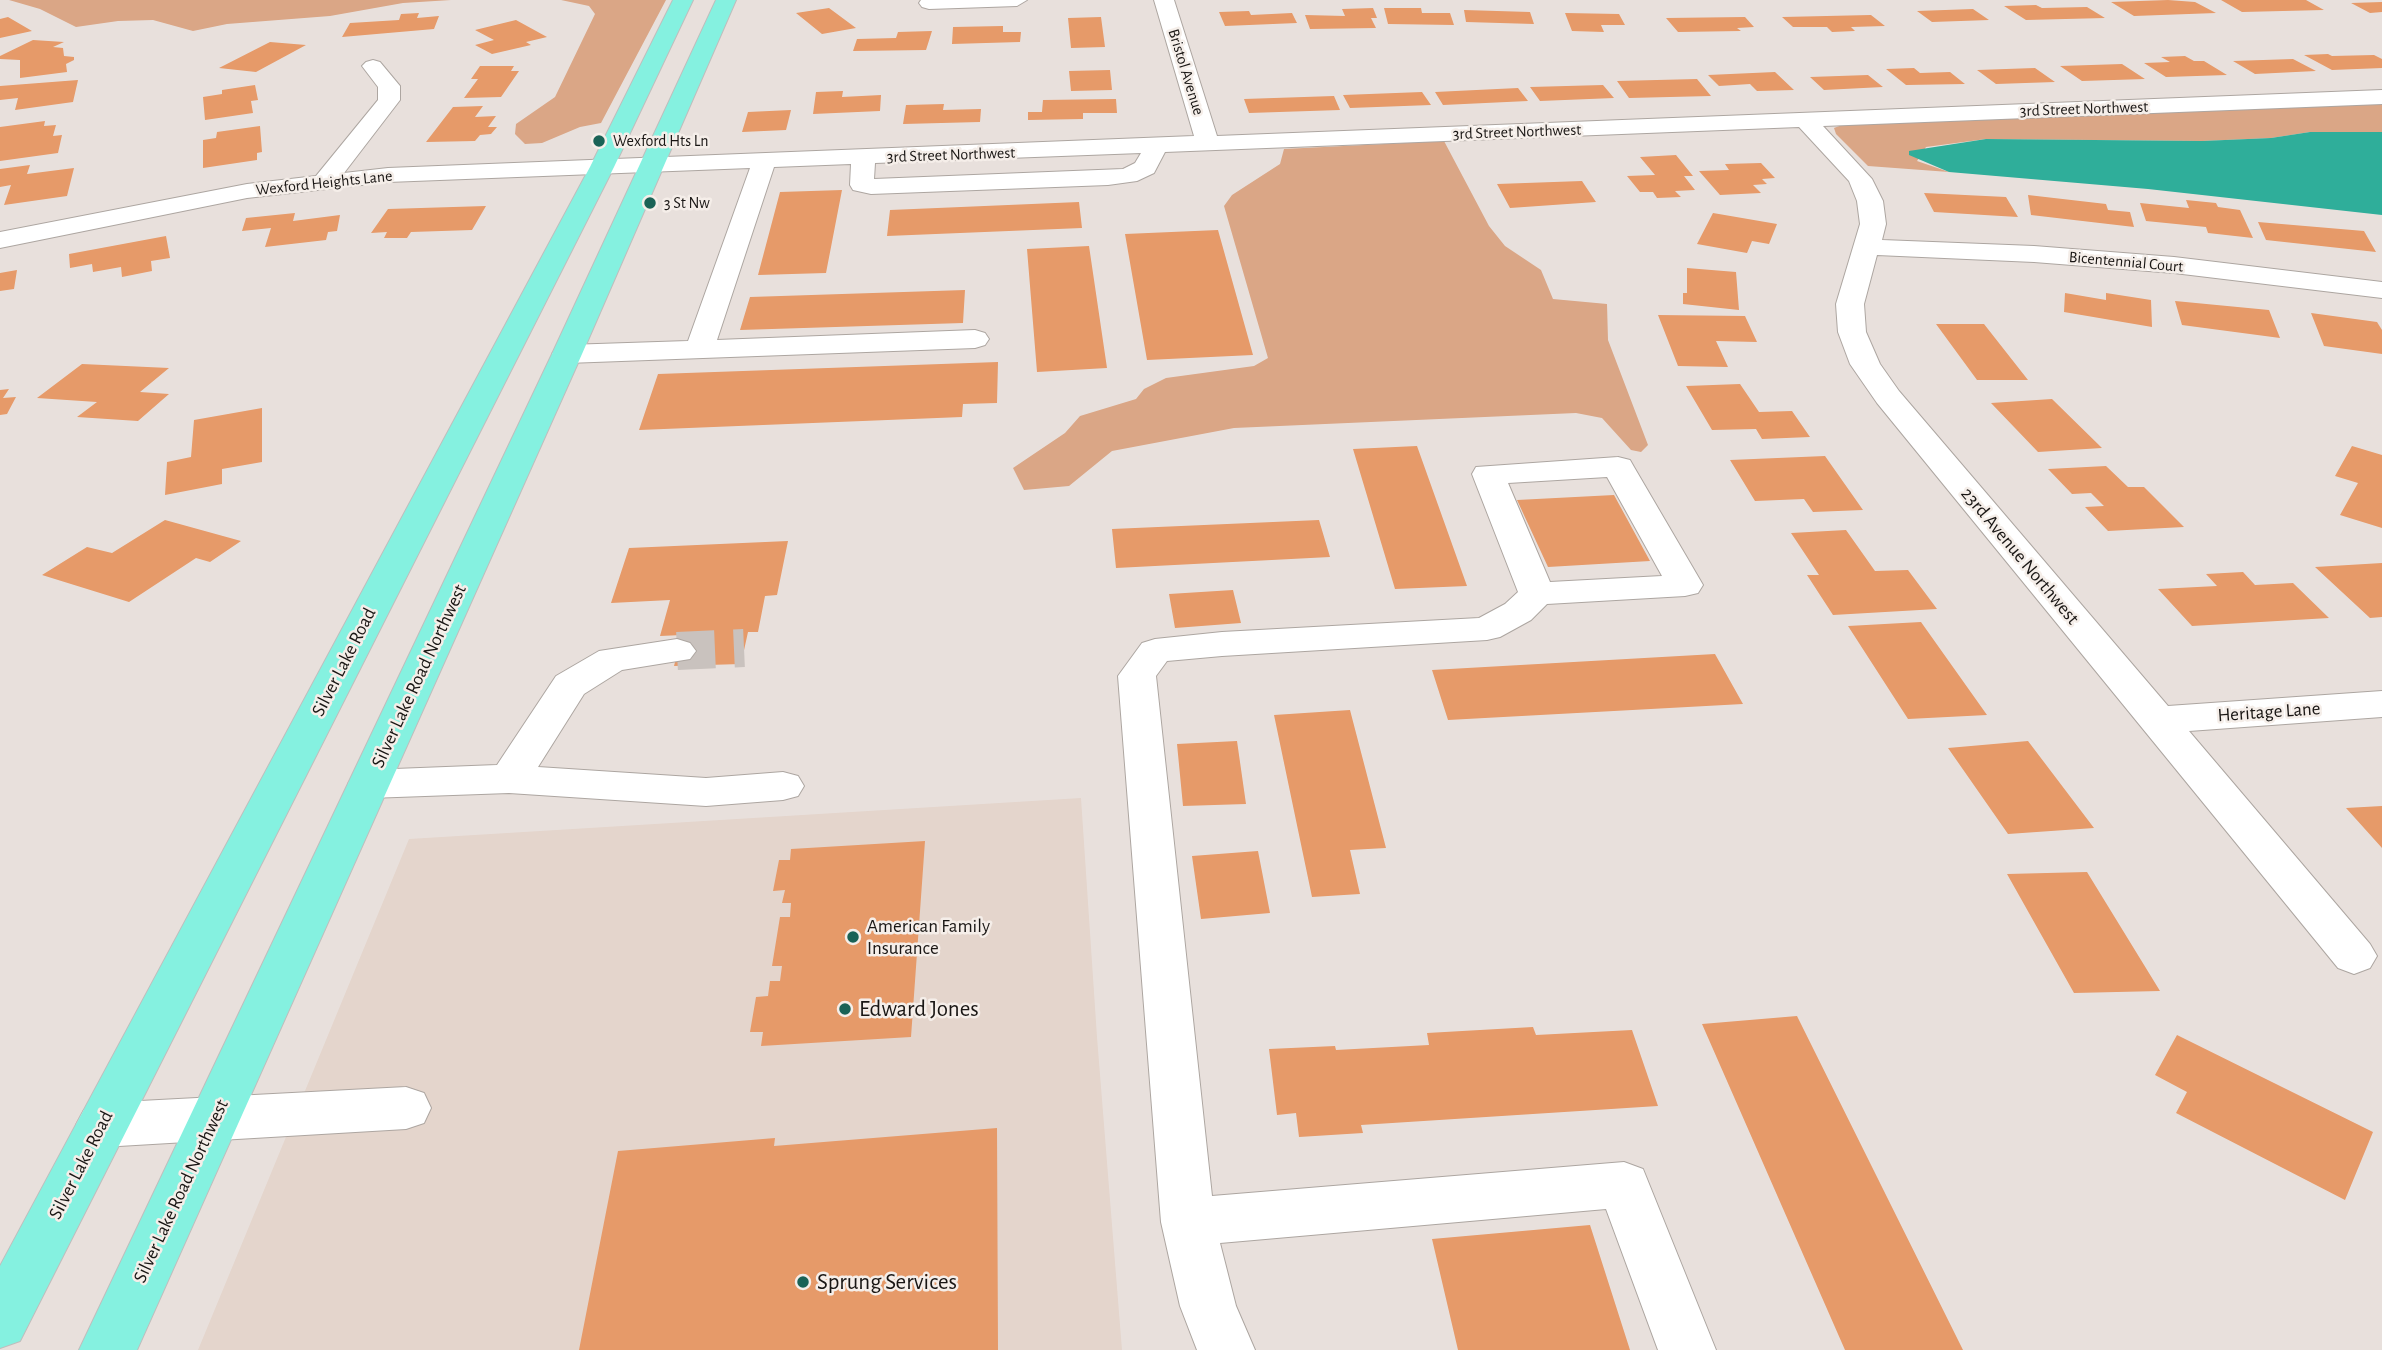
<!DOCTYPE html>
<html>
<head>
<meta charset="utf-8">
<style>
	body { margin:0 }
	canvas { display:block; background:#e8e0dc }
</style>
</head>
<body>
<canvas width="2382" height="1350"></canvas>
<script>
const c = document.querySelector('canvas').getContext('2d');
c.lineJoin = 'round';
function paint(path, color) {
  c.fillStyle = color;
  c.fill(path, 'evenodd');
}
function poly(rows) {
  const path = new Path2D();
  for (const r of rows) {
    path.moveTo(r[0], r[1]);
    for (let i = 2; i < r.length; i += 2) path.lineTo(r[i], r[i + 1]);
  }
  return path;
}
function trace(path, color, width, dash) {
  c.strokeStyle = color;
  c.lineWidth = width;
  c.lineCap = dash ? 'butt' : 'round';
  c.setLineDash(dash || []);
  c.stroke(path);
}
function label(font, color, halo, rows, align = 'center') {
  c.font = font + ' "Alegreya Sans",sans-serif';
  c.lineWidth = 5;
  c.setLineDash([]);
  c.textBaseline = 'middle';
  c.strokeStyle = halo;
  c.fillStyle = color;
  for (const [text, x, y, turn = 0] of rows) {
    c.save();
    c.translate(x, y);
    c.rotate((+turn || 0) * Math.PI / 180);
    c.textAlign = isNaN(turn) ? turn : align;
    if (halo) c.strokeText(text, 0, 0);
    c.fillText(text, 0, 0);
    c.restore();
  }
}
paint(poly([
	[1081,798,1097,1037,1122,1350,198,1350,409,839]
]), '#e4d5cc');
paint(poly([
	[9,0,451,0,403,3,330,16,227,24,193,31,153,20,118,21,76,27,40,9],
	[561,0,666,0,601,123,580,127,542,143,525,144,515,134,516,124,555,97,595,14,589,6],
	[2382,103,2382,132,2310,132,2271,138,2202,141,1986,139,1926,147,1917,161,1949,172,1868,166,1836,134,1834,128,1842,125],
	[1444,141,1489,226,1505,246,1541,270,1553,299,1607,304,1608,340,1648,445,1641,452,1631,450,1602,418,1576,413,1234,428,1112,451,1069,486,1024,490,1013,468,1065,433,1080,416,1136,399,1144,389,1166,378,1254,366,1268,358,1224,206,1232,195,1280,164,1284,149]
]), '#daa686');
paint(poly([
	[2310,132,2382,132,2382,215,2148,189,1949,172,1909,155,1909,151,1986,139,2202,141,2271,138]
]), '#2fae9a');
paint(poly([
	[2168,0,2195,2,2216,13,2134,16,2111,2],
	[2221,0,2306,0,2324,10,2242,12],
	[2382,2,2382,12,2370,13,2351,3],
	[2036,5,2042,8,2087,7,2105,18,2026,20,2004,6],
	[829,8,856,28,822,34,796,13],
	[1373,8,1377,18,1371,18,1376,28,1310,29,1305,15,1345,16,1342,9],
	[1384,8,1421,8,1422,13,1450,13,1454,25,1388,24],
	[1973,9,1989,20,1932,22,1917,11],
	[1464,10,1530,12,1534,24,1466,22],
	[1249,11,1251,15,1292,13,1297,23,1225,26,1219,12],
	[419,13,417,18,439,16,434,29,342,37,350,23,399,20,401,14],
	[1565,13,1619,14,1625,25,1601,25,1604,32,1572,31],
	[1871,15,1885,26,1851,27,1855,31,1832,32,1827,27,1793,27,1782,17],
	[8,17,32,31,0,38,0,19],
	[1101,17,1105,47,1071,48,1068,18],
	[1745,17,1754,27,1737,28,1741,31,1678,32,1666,18],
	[516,20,547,37,526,42,531,45,492,54,475,45,494,40,475,30],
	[1003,26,1003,32,1021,32,1020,42,952,44,953,27],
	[932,31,926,50,853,51,857,39,896,38,898,32],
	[33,40,64,42,53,47,63,48,64,56,74,57,74,60,66,64,67,72,20,78,20,60,0,59,0,56],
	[270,42,306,45,256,72,219,68],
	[2328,54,2332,56,2374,55,2382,59,2382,68,2332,70,2304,55],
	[2185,56,2194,61,2204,61,2227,75,2166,77,2144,63,2170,62,2161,57],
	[2293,59,2316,71,2255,74,2233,61],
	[2122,64,2145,79,2082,81,2060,66],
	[480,66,514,66,511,71,519,71,501,97,464,98,478,79,471,79],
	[1914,68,1920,73,1950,72,1965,84,1906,85,1886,69],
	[2035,68,2055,82,1996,84,1977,70],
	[1110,70,1112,90,1071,91,1069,71],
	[1775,72,1794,90,1757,91,1750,84,1719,86,1708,75],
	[1868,75,1883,87,1824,90,1810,77],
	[1697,79,1711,96,1629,98,1617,81],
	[78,80,73,102,15,110,18,98,0,100,0,86],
	[255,85,258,100,251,101,253,113,205,120,203,97,222,94,222,90],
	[1603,85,1614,98,1540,101,1530,87],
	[1518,88,1528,101,1443,105,1435,92],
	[843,91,842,97,881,95,880,111,813,114,816,92],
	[1422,92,1431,105,1350,108,1343,95],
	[1334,96,1340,110,1249,113,1244,99],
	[1116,99,1117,113,1083,113,1083,119,1028,120,1028,112,1042,112,1043,100],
	[944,104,943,110,981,109,980,122,903,124,906,105],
	[483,106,475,117,496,116,488,127,497,127,491,134,480,135,475,141,426,142,453,107],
	[791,110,786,130,742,132,748,112],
	[45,121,44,126,56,125,53,136,62,135,58,153,0,161,0,127],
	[260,126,262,152,257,153,257,160,203,168,203,140,216,138,217,132],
	[1676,155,1693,176,1684,176,1695,190,1675,191,1681,197,1657,198,1653,192,1640,192,1627,176,1655,175,1640,157],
	[1761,163,1775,178,1762,179,1767,184,1753,185,1761,193,1720,195,1699,171,1729,170,1725,164],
	[30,165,27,174,74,168,67,196,4,205,11,185,0,187,0,169],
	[1582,181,1596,202,1510,208,1497,184],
	[842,190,826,273,758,275,780,192],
	[1924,193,2006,197,2018,217,1934,212],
	[2028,195,2106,204,2108,210,2130,212,2134,227,2031,215],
	[2186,200,2216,203,2218,207,2240,210,2253,238,2208,233,2206,227,2146,221,2140,203,2189,208],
	[1079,202,1082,228,887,236,890,210],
	[486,206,472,230,411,232,407,238,384,238,387,232,371,233,388,209],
	[295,213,293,221,340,215,337,231,328,232,326,240,265,247,271,228,242,231,246,218],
	[1713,213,1777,224,1769,244,1752,241,1747,253,1697,244],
	[2258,222,2364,231,2376,252,2266,240],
	[1218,230,1253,355,1147,360,1125,234],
	[166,236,170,258,151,261,152,271,122,277,121,267,93,272,92,264,70,268,69,254],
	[1089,246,1107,368,1037,372,1027,249],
	[1687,268,1736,272,1739,310,1683,304,1683,293,1687,293],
	[17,270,14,289,0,291,0,273],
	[965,290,963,323,740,330,750,297],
	[2065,293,2106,300,2106,293,2151,300,2152,327,2064,312],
	[2175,301,2269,310,2280,338,2182,325],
	[2311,313,2377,322,2382,330,2382,354,2324,346],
	[1658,315,1745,316,1757,342,1716,341,1728,367,1678,366],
	[1936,324,1984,324,2028,380,1977,380],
	[998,362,997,403,963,404,962,417,639,430,658,374],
	[82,364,169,368,140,392,169,394,138,421,77,417,97,402,37,398],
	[1740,384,1759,412,1792,411,1810,437,1762,439,1756,429,1712,430,1686,386],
	[9,389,3,398,16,397,7,414,0,415,0,390],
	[2052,399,2102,448,2038,452,1991,403],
	[262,408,262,462,222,469,222,484,165,495,167,462,191,457,194,420],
	[1417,446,1467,586,1395,589,1353,449],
	[2352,446,2382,455,2382,528,2340,515,2358,483,2335,476],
	[1825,456,1863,510,1813,512,1804,499,1755,501,1730,460],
	[2106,466,2128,487,2144,487,2184,527,2108,531,2085,507,2104,506,2091,493,2072,494,2048,469],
	[1614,495,1650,561,1548,567,1517,500],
	[165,520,241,541,210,562,196,558,129,602,42,575,87,547,112,553],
	[1319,520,1330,557,1116,568,1112,529],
	[1846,530,1875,571,1908,570,1937,609,1833,615,1807,575,1819,575,1791,533],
	[788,541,777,595,765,596,758,632,748,632,741,664,674,666,682,635,660,636,670,600,611,603,629,548],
	[2382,563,2382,617,2370,618,2315,567],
	[2243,572,2255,585,2293,583,2329,618,2192,626,2158,589,2217,586,2206,574],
	[1233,590,1241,623,1175,628,1169,594],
	[1921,622,1987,715,1908,719,1848,626],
	[1715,654,1743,704,1448,720,1432,670],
	[1350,710,1386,848,1350,850,1360,894,1312,897,1274,715],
	[1237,741,1246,804,1183,806,1177,744],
	[2028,741,2094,828,2008,834,1948,748],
	[2382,806,2382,848,2346,808],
	[925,841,911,1037,761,1046,763,1032,750,1032,756,997,768,996,770,981,780,981,782,966,772,966,780,917,790,917,791,903,782,903,785,890,773,891,779,860,790,860,791,849],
	[1258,851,1270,913,1201,919,1192,856],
	[2087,872,2160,991,2074,993,2007,874],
	[1797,1016,1963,1350,1845,1350,1702,1024],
	[1533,1027,1536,1035,1632,1030,1658,1106,1361,1125,1363,1133,1299,1137,1296,1113,1277,1115,1269,1049,1335,1046,1336,1050,1429,1045,1427,1033],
	[2177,1035,2373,1132,2345,1200,2176,1113,2187,1092,2155,1075],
	[997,1128,998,1350,579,1350,618,1151,775,1138,774,1146],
	[1590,1225,1630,1350,1458,1350,1432,1239]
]), '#e69a69');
trace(poly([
	[677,651,744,648]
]), '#c9c2be', 38, [38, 19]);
const minor = poly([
	[921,0,1027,0,1017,6,929,9,922,7,919,3,921,0],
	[1154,0,1174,0,1217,136,2382,90,2382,104,1823,126,1872,179,1883,201,1886,224,1882,240,2034,246,2174,257,2382,282,2382,298,2174,273,2034,262,1877,255,1864,304,1866,332,1880,364,1899,391,2168,706,2382,691,2382,717,2189,731,2370,944,2377,956,2370,968,2354,974,2338,968,1877,403,1850,364,1838,332,1836,304,1860,224,1857,201,1849,181,1799,127,1165,152,1154,173,1137,181,1108,185,871,194,853,190,850,185,851,164,774,167,717,340,975,330,985,333,989,339,985,345,975,348,567,363,557,360,552,354,557,348,567,345,688,341,750,168,388,182,247,198,0,248,0,232,247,184,316,176,378,100,378,87,362,66,366,62,373,60,380,62,400,86,400,100,344,173,388,168,1194,136,1154,0],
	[1141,153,1135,163,1123,169,874,179,875,163,1141,153],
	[1618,457,1630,460,1634,467,1703,585,1698,593,1685,596,1547,604,1531,620,1500,637,1487,640,1222,656,1167,661,1156,676,1212,1196,1624,1162,1643,1169,1716,1350,1658,1350,1606,1209,1220,1243,1236,1306,1255,1350,1197,1350,1180,1306,1161,1222,1118,676,1142,643,1155,639,1222,632,1479,618,1505,604,1518,592,1472,474,1476,467,1618,457],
	[1607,477,1662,576,1550,582,1508,483,1607,477],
	[677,639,690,643,696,651,690,659,622,670,584,694,538,767,706,778,783,772,798,776,804,786,798,796,783,800,706,806,509,793,369,798,354,794,348,784,354,774,369,770,497,765,556,676,599,651,677,639],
	[406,1087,424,1093,431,1108,424,1123,406,1129,102,1147,84,1140,76,1125,84,1110,102,1103,406,1087]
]);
const major = poly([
	[673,0,693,0,614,167,20,1341,0,1348,0,1266,590,167,673,0],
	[716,0,736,0,582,354,137,1350,79,1350,552,354,716,0]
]);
trace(minor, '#ada6a1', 2);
trace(major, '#bfbebd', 2);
paint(minor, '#fff');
paint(major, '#85f1e0');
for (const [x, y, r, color] of [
	[599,141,7,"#1a6256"],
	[650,203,7,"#1a6256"],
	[853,937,7,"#1a6256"],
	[845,1009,7,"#1a6256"],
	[803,1282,7,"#1a6256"]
]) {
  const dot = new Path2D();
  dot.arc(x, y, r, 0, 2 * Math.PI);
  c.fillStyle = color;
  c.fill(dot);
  trace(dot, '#f5eee9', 2.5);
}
label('16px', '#191614', '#f5eee9', [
	["Bristol Avenue",1186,72,73],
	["3rd Street Northwest",2084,109,-2],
	["3rd Street Northwest",1517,132,-2],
	["3rd Street Northwest",951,155,-2],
	["Wexford Heights Lane",324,183,-6],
	["Bicentennial Court",2126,262,5]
]);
label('16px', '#191614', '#f5eee9', [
	["Wexford Hts Ln",613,141],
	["3 St Nw",664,203]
], 'left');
label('19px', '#191614', '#f5eee9', [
	["23rd Avenue Northwest",2020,556,50],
	["Silver Lake Road",344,662,-63],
	["Silver Lake Road Northwest",419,676,-65],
	["Heritage Lane",2269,712,-4],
	["Silver Lake Road",81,1165,-63],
	["Silver Lake Road Northwest",181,1191,-65]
]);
label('19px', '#191614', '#f5eee9', [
	["American Family",867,926],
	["Insurance",867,948]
], 'left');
label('23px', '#191614', '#f5eee9', [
	["Edward Jones",859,1009],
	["Sprung Services",817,1282]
], 'left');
</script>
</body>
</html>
